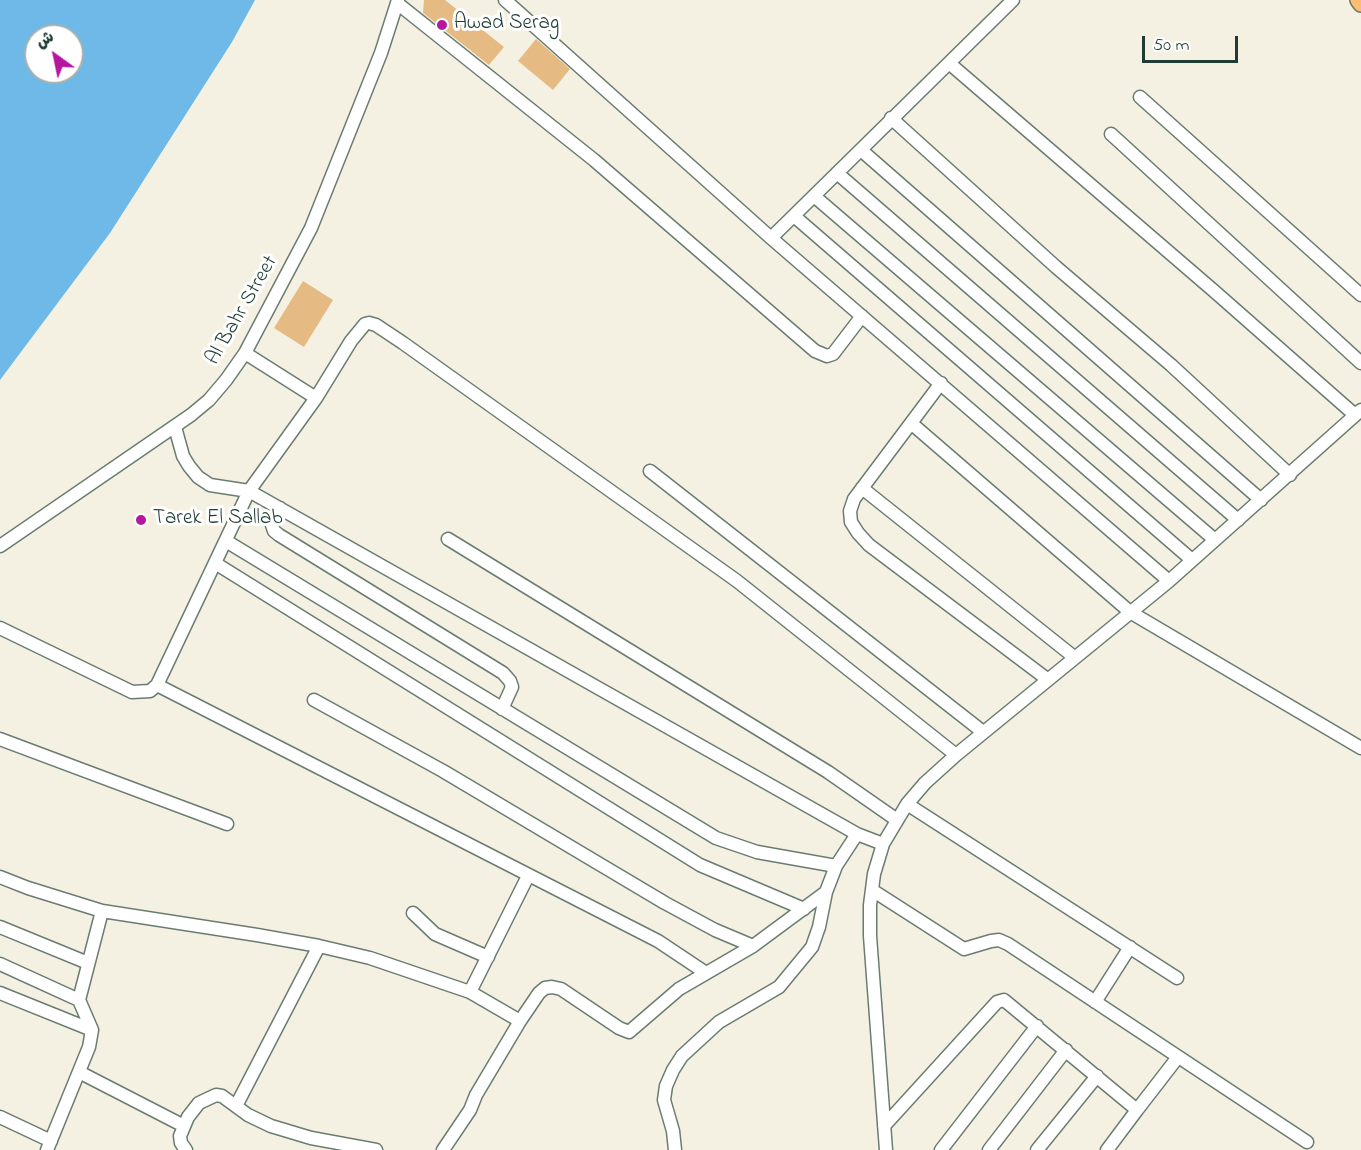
<!DOCTYPE html>
<html>
<head>
<meta charset="utf-8">
<style>
	body { margin:0 }
	#map { position:relative; width:1361px; height:1150px; overflow:hidden; background:#f5f1e2; font-family:"Indie Flower","Playpen Sans Arabic",sans-serif }
	canvas { display:block }
	.north { position:absolute; left:24px; top:24px; width:60px; height:60px; box-sizing:border-box; background:#fff; border:2px solid #a5b1ae; border-radius:50%; rotate:327deg; font-size:16px; font-weight:700; line-height:24px; text-align:center; color:#1f3d34 }
	.north::after { content:''; display:block; margin:auto; width:21px; height:27px; background:#b5179e; clip-path:polygon(50% 0,100% 100%,50% 72%,0 100%) }
	.scale { position:absolute; left:1142px; top:36px; width:96px; height:27px; box-sizing:border-box; border:3px solid #1f3d34; border-top:0; padding-left:8px; font-size:18px; line-height:21px; white-space:nowrap; color:#1f3d34; -webkit-text-stroke:4px #fff; paint-order:stroke }
</style>
</head>
<body>
<div id="map">
<canvas width="1361" height="1150"></canvas>
<div class="north">ش</div>
<div class="scale">50 m</div>
</div>
<script>
const c = document.querySelector('canvas').getContext('2d');
c.lineJoin = 'round';
function paint(path, color) {
  c.fillStyle = color;
  c.fill(path, 'evenodd');
}
function poly(rows) {
  const path = new Path2D();
  for (const r of rows) {
    path.moveTo(r[0], r[1]);
    for (let i = 2; i < r.length; i += 2) path.lineTo(r[i], r[i + 1]);
  }
  return path;
}
function trace(path, color, width, dash) {
  c.strokeStyle = color;
  c.lineWidth = width;
  c.lineCap = dash ? 'butt' : 'round';
  c.setLineDash(dash || []);
  c.stroke(path);
}
function label(font, color, halo, rows, align = 'center') {
  c.font = font + ' "Indie Flower",sans-serif';
  c.lineWidth = 6;
  c.setLineDash([]);
  c.textBaseline = 'middle';
  c.strokeStyle = halo;
  c.fillStyle = color;
  for (const [text, x, y, turn = 0] of rows) {
    c.save();
    c.translate(x, y);
    c.rotate((+turn || 0) * Math.PI / 180);
    c.textAlign = isNaN(turn) ? turn : align;
    if (halo) c.strokeText(text, 0, 0);
    c.fillText(text, 0, 0);
    c.restore();
  }
}
paint(poly([
	[0,0,255,0,232,42,110,233,0,380],
	[36,36,72,36,72,72,36,72]
]), '#6eb9e7');
paint(poly([
	[424,0,445,0,504,47,489,65,423,13],
	[536,39,570,69,553,90,518,61],
	[303,281,333,300,304,347,274,328]
]), '#e5ba83');
const minor = poly([
	[505,0,771,238,1169,581],
	[397,3,594,160,815,351,827,356,833,354,862,316],
	[949,63,1214,291,1355,415],
	[1140,97,1361,295],
	[891,118,1056,267,1171,365,1290,475],
	[1111,134,1361,363],
	[861,150,1261,500],
	[837,173,1238,520],
	[814,196,1215,540],
	[794,216,1192,560],
	[771,238,1013,0],
	[245,353,316,398],
	[941,383,854,499,850,511,851,522,858,533,869,545,1047,679],
	[911,423,1130,612,1361,748],
	[175,427,183,456,189,466,198,477,210,485,249,491,857,834],
	[650,471,983,732],
	[862,488,1074,657],
	[280,508,272,525,274,531,279,535,503,673,510,681,512,687,502,709],
	[448,539,828,772,897,820],
	[226,541,716,838,757,852,836,866],
	[0,546,191,415,209,400,226,380,245,353,311,228,381,53,398,0],
	[215,563,700,865,804,909],
	[0,628,132,692,150,691,157,685,249,491,316,398,351,341,365,324,369,323,376,325,403,343,737,581,956,755],
	[157,685,658,941,706,973],
	[314,700,443,771,665,903,715,930,753,946],
	[0,739,227,824],
	[907,804,1177,978],
	[0,877,28,888,102,911,257,935,319,946,370,958,470,992,520,1021],
	[872,890,964,949,991,941,999,940,1008,944,1307,1142],
	[413,913,435,934,488,957],
	[0,927,88,963],
	[0,964,79,1000],
	[470,992,528,876],
	[0,993,92,1030],
	[1095,1002,1130,947],
	[79,1072,184,1126],
	[236,1106,319,946],
	[1137,1110,1178,1057],
	[0,1117,51,1141],
	[884,1126,997,1002,1004,1000,1137,1110,1107,1150],
	[47,1150,89,1047,92,1030,79,1000,102,911],
	[186,1150,181,1143,180,1136,188,1117,199,1103,216,1095,222,1096,248,1115,271,1126,311,1138,376,1150],
	[443,1150,470,1110,476,1095,520,1021,539,993,545,988,552,987,561,989,619,1028,629,1032,679,989,753,946,826,892],
	[675,1150,673,1131,664,1100,666,1086,673,1070,682,1056,719,1022,779,987,812,947,819,927,826,892,836,866,857,834,883,844],
	[886,1150,870,936,870,905,874,874,883,844,907,804,925,783,956,755,1169,581,1361,410],
	[941,1150,1037,1026],
	[989,1150,1066,1050],
	[1037,1150,1097,1076]
]);
const major = poly([
	[1358,0,1361,4]
]);
trace(minor, '#6a7c71', 15);
trace(major, '#6a7c71', 18);
trace(minor, '#fff', 12);
trace(major, '#febc70', 15);
for (const [x, y, r, color] of [
	[442,25,6,"#b5179e"],
	[141,520,6,"#b5179e"]
]) {
  const dot = new Path2D();
  dot.arc(x, y, r, 0, 2 * Math.PI);
  c.fillStyle = color;
  c.fill(dot);
  trace(dot, '#fff', 2);
}
label('21px', '#1f3d34', '#fff', [
	["Awad Serag",454,25],
	["Tarek El Sallab",153,520]
], 'left');
label('21px', '#1f3d34', '#fff', [
	["Al Bahr Street",243,311,-60]
]);
</script>
</body>
</html>
